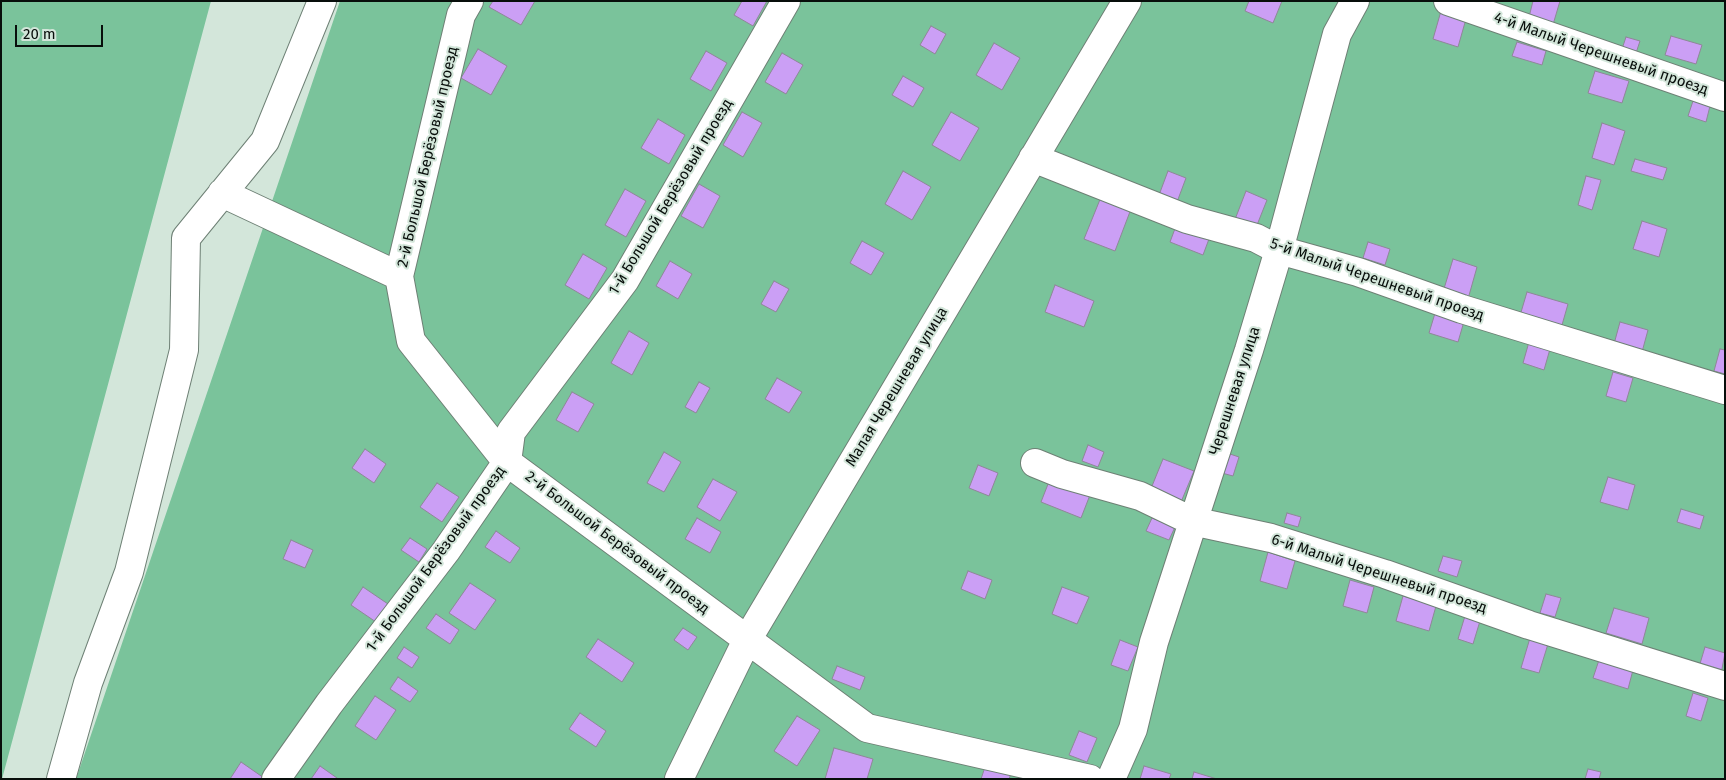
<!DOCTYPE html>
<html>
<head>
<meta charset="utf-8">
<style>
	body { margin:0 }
	#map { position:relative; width:1726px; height:780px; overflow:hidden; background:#d3e6da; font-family:"Fira Sans",sans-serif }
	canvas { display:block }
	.frame { position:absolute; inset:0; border:2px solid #080e0b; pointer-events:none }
	.scale { position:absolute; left:15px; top:25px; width:88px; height:22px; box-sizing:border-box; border:2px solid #080e0b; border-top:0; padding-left:6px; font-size:15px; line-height:18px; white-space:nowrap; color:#080e0b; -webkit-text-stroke:4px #d3e6da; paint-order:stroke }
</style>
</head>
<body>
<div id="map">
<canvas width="1726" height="780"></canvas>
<div class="frame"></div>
<div class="scale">20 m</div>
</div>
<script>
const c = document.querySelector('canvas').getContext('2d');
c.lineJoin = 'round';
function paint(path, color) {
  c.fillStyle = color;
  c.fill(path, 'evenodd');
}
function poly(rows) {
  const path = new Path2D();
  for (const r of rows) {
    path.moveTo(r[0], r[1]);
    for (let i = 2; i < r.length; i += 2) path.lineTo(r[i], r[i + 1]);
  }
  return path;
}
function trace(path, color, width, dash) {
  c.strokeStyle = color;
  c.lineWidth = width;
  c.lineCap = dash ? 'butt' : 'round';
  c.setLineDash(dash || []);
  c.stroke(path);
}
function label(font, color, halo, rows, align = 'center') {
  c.font = font + ' "Fira Sans",sans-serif';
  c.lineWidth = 4;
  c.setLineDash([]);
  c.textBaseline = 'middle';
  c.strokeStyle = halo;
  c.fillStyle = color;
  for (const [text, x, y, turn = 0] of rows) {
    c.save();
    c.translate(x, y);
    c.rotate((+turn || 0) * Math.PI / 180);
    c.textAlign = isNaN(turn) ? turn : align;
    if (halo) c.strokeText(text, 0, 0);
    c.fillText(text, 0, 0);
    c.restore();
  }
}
paint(poly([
	[1,1,211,1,2,779,1,779],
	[340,1,1725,1,1725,779,76,779]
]), '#7ac39b');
const building = poly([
	[493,1,535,1,521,25,489,7,493,1],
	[742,1,767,1,753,26,734,15,742,1],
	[1249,1,1282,1,1273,23,1245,11,1249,1],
	[1533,1,1560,1,1552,28,1528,21,1533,1],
	[1441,11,1466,19,1458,47,1433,39,1441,11],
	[931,26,946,34,935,54,920,45,931,26],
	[1671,36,1702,45,1696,64,1665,55,1671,36],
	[1626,37,1640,41,1636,53,1622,49,1626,37],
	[1517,42,1546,51,1542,65,1512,56,1517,42],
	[994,43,1020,58,1002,90,976,75,994,43],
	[478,49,507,66,491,95,461,78,478,49],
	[706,51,727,63,711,91,690,79,706,51],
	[782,53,803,65,786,94,765,82,782,53],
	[1595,71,1629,81,1622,103,1588,93,1595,71],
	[903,76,924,88,913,107,892,95,903,76],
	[1693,101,1710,106,1706,122,1688,116,1693,101],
	[742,112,762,123,743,157,723,145,742,112],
	[951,112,979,128,960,161,932,145,951,112],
	[658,119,685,135,669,164,641,148,658,119],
	[1602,123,1625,131,1614,165,1592,158,1602,123],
	[1635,159,1667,168,1663,180,1631,171,1635,159],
	[903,171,931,187,912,220,885,204,903,171],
	[1168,171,1186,178,1177,202,1159,195,1168,171],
	[1586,176,1601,180,1592,210,1578,205,1586,176],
	[699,184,720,196,703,228,681,216,699,184],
	[625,189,646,201,626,237,605,225,625,189],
	[1246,191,1267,200,1255,230,1234,222,1246,191],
	[1101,197,1131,209,1115,251,1084,239,1101,197],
	[1642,221,1667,229,1659,257,1633,249,1642,221],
	[1176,226,1209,239,1203,255,1170,242,1176,226],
	[862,241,884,253,871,275,850,263,862,241],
	[1368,242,1390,249,1385,265,1363,258,1368,242],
	[583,254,607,268,589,299,565,285,583,254],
	[1453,259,1477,267,1468,299,1443,292,1453,259],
	[670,261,692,274,678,299,656,286,670,261],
	[774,281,789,289,776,312,761,304,774,281],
	[1055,285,1094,301,1084,327,1045,312,1055,285],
	[1527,292,1568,304,1560,332,1519,319,1527,292],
	[1436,310,1465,318,1458,342,1429,333,1436,310],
	[1620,322,1648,330,1642,352,1614,344,1620,322],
	[629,331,649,343,632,375,611,363,629,331],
	[1529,342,1550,349,1544,370,1523,363,1529,342],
	[1720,349,1725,350,1725,374,1714,371,1720,349],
	[1613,372,1633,378,1626,402,1606,396,1613,372],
	[777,378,802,392,789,413,765,399,777,378],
	[699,382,710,388,696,413,685,407,699,382],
	[572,392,594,404,578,432,556,420,572,392],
	[1088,445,1104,452,1098,467,1082,461,1088,445],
	[365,449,386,464,374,483,352,468,365,449],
	[664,452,681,462,664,492,647,483,664,452],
	[1224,452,1239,457,1233,476,1218,472,1224,452],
	[1163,459,1194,471,1181,502,1150,491,1163,459],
	[978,465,998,473,989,496,969,488,978,465],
	[1608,477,1635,485,1628,510,1600,502,1608,477],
	[713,479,737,492,720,521,697,507,713,479],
	[1050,479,1090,495,1081,518,1041,502,1050,479],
	[437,483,459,497,442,522,420,507,437,483],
	[1681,509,1704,516,1700,529,1677,522,1681,509],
	[1287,513,1301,517,1298,527,1284,523,1287,513],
	[697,518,721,532,710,553,685,539,697,518],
	[1152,518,1175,527,1169,540,1146,531,1152,518],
	[496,531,520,548,510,563,485,547,496,531],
	[410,538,427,549,419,562,401,550,410,538],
	[291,540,313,550,305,568,283,559,291,540],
	[1268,552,1295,561,1287,589,1260,581,1268,552],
	[1443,556,1462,561,1457,577,1438,571,1443,556],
	[968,571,992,580,985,599,961,589,968,571],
	[1350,580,1374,587,1367,613,1343,606,1350,580],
	[470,583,496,600,475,630,449,613,470,583],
	[363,587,388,604,376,622,351,605,363,587],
	[1062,587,1089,597,1077,624,1052,614,1062,587],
	[1546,594,1561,598,1555,617,1540,613,1546,594],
	[1403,596,1436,606,1429,631,1396,621,1403,596],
	[1614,608,1649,618,1642,644,1606,633,1614,608],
	[436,614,459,630,450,644,426,628,436,614],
	[1465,616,1480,621,1473,644,1458,639,1465,616],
	[683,628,697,637,688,650,674,640,683,628],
	[1530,638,1548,644,1539,673,1521,668,1530,638],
	[598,639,634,663,622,682,586,657,598,639],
	[1120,640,1138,647,1128,671,1111,665,1120,640],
	[404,647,419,657,412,668,397,658,404,647],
	[1705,647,1725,653,1721,674,1699,667,1705,647],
	[1599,660,1633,670,1628,689,1593,678,1599,660],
	[837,666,865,677,860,690,832,679,837,666],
	[398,677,418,691,410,702,390,689,398,677],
	[1693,693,1708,698,1701,721,1686,716,1693,693],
	[375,696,396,710,376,740,355,726,375,696],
	[580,713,606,731,596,747,569,729,580,713],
	[797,716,820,730,797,766,774,751,797,716],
	[1079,731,1097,738,1087,762,1069,755,1079,731],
	[834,748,873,759,867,779,825,779,834,748],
	[241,762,264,778,263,779,230,779,241,762],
	[320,766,337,778,337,779,311,779,320,766],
	[1144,766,1171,774,1169,779,1140,779,1144,766],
	[985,767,1011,774,1009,779,981,779,985,767],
	[1588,769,1601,772,1599,779,1585,779,1588,769],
	[1194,772,1217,779,1192,779,1194,772]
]);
paint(building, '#cb9ff5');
trace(building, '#8f8798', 1);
const minor = poly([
	[469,1,461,15,399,276,411,341,507,462,867,728,1090,779],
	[1448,1,1725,97],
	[1033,158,1187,219,1256,238,1279,250,1358,272,1462,309,1725,390],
	[222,193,399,276],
	[1035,463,1062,474,1140,496,1192,521,1271,538,1385,574,1529,625,1725,686],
	[61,779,88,683,129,572,184,350,186,238,265,141,322,1],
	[276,779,329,704,446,551,507,462,511,432,625,280,786,1],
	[679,779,747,640,1127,1],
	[1111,779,1133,729,1154,642,1249,350,1279,250,1337,34,1355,1]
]);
trace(minor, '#6e8075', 30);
trace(minor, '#fff', 28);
label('15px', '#080e0b', '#d3e6da', [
	["4-й Малый Черешневый проезд",1601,54,19],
	["2-й Большой Берёзовый проезд",428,157,-77],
	["1-й Большой Берёзовый проезд",671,197,-59],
	["5-й Малый Черешневый проезд",1377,280,19],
	["Малая Черешневая улица",897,387,-59],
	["Черешневая улица",1235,391,-72],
	["2-й Большой Берёзовый проезд",617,543,37],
	["1-й Большой Берёзовый проезд",436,559,-54],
	["6-й Малый Черешневый проезд",1379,574,18]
]);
</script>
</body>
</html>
